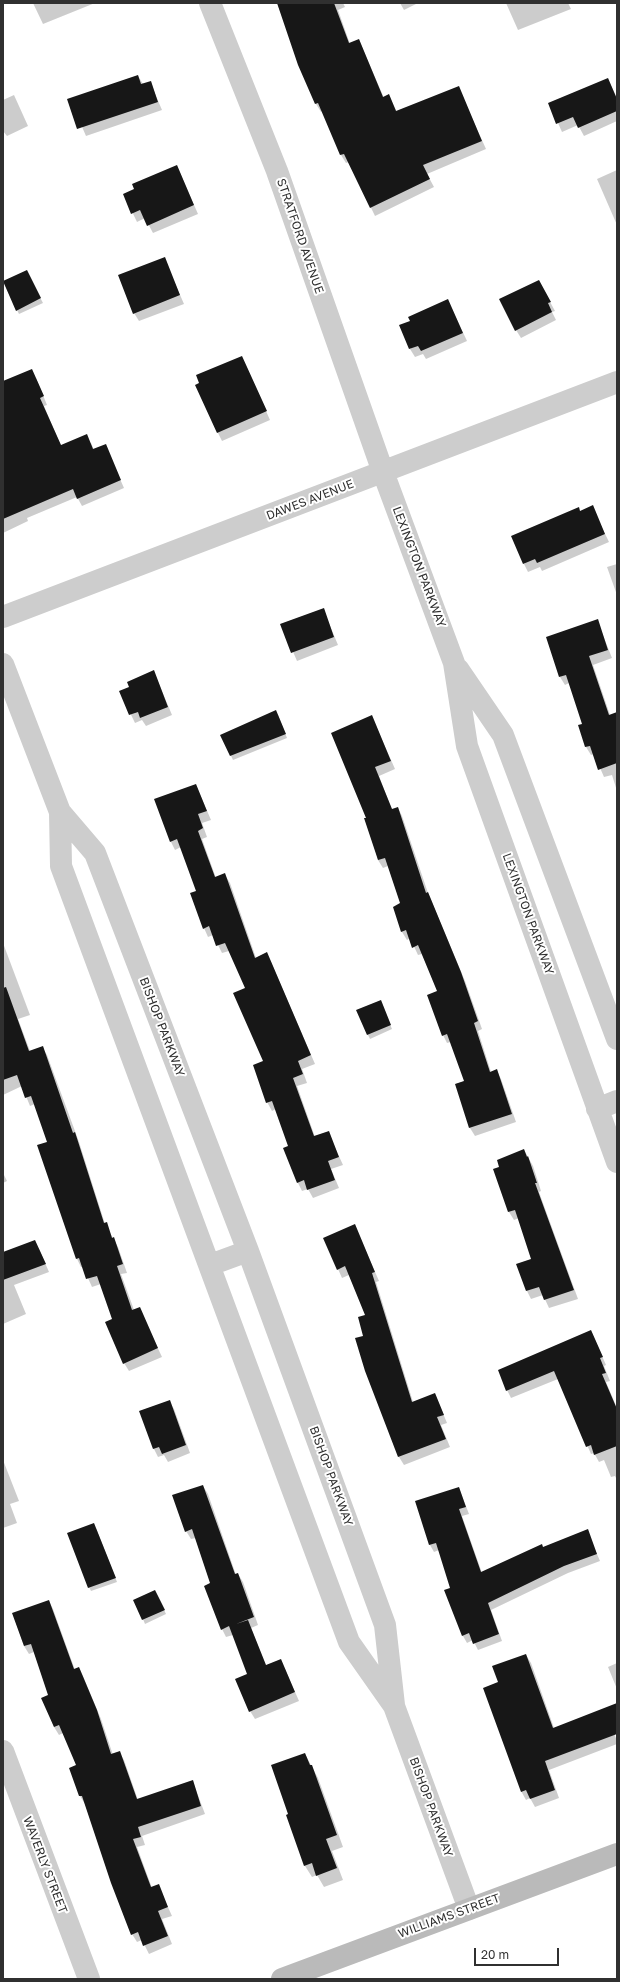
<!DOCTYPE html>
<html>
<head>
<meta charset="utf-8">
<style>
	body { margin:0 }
	#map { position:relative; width:620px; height:1982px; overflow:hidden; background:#fff; font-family:"Golos Text",sans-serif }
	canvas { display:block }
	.frame { position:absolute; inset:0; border:4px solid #303030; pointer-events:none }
	.scale { position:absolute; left:474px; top:1948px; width:85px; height:18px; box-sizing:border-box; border:2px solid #303030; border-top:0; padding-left:5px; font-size:12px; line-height:14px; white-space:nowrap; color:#303030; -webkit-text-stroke:3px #fff; paint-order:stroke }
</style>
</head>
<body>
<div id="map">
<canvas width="620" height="1982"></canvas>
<div class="frame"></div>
<div class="scale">20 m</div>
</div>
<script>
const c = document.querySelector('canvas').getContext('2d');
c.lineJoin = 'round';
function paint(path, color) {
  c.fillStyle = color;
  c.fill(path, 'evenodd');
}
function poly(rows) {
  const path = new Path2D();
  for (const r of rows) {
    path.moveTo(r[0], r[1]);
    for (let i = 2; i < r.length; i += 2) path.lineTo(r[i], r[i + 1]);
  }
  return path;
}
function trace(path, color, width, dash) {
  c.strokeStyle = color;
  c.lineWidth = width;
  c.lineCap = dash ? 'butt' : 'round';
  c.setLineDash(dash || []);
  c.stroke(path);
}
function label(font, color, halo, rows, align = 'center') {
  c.font = font + ' "Golos Text",sans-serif';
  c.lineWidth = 4;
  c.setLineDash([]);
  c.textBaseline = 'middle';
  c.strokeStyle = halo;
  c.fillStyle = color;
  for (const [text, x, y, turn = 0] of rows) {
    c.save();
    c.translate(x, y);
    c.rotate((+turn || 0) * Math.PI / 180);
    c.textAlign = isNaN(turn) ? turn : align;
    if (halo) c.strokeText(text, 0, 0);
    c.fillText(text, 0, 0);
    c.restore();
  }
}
paint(poly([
	[33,3,95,3,43,24],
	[277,3,343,3,345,7,338,10,350,44,359,40,384,98,389,96,397,112,458,87,486,149,427,174,434,187,375,216,349,162,346,163,341,155,322,111,321,112,316,104],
	[400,3,418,3,404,10],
	[506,3,568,3,571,9,518,30],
	[138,76,143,84,150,82,162,110,86,136,70,99],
	[608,79,617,98,617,121,584,136,578,125,562,132,549,103],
	[14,95,28,126,7,136,3,131,3,100],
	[177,166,198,214,153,233,145,218,137,222,124,195],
	[617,170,617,225,597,179],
	[164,258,184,304,139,321,134,313],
	[26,271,43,303,19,314,3,282],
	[543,289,555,311,552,312,556,320,521,338,516,330],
	[452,309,467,341,426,359,423,354,415,357,410,349],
	[246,366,270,420,222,441,218,433],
	[36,378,47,405,44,406,61,446,91,443,94,450,105,445,124,488,82,506,77,497,27,518,28,521,3,533,3,382],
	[592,507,609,542,542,571,540,567,528,572,524,564,580,512],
	[617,564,617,595,607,567],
	[323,609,338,645,297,661,281,624],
	[597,620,612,658,593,665,610,715,617,713,617,791,612,775,604,777,594,754,591,755,586,747,579,726,584,724,569,683,565,685,560,677],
	[154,672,172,715,146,726,142,720,135,723,120,692,131,687],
	[278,715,287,738,233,760,221,735],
	[372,717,395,769,379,776,392,810,398,808,402,816,428,893,465,981,482,1029,478,1031,491,1072,497,1071,501,1079,516,1122,475,1136,470,1128,456,1084,465,1081,451,1042,447,1043,443,1035,438,992,422,954,418,955,410,938,407,940,402,932,394,907,402,904,388,866,383,868,378,860,367,818],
	[196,785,211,820,202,823,207,837,202,839,216,878,225,875,230,883,256,958,271,962,315,1064,302,1069,307,1083,297,1086,315,1137,328,1132,343,1165,331,1169,339,1188,313,1198,308,1189,302,1191,298,1183,289,1147,276,1109,272,1111,267,1102,264,1061,246,988,229,951,222,953,213,935,208,937,204,928,197,892,181,847,175,850,171,842],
	[3,943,30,1015,18,1019,30,1051,42,1047,47,1055,79,1142,105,1224,118,1247,127,1273,121,1274,134,1310,139,1308,162,1357,129,1371,124,1363,114,1319,101,1284,92,1287,83,1267,81,1267,77,1259,39,1145,48,1142,35,1104,30,1106,22,1086,3,1095],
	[382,1005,392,1029,370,1039,368,1035],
	[524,1150,533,1166,541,1191,539,1192,578,1299,549,1308,543,1295,531,1299,527,1291,518,1264,532,1260,519,1218,514,1220,509,1212,494,1169,500,1167],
	[3,1173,7,1181,3,1183],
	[355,1226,379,1281,376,1282,413,1402,435,1394,447,1423,441,1425,450,1447,404,1465,399,1457,365,1336,366,1316,349,1275,342,1278,338,1269],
	[39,1249,49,1272,14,1285,26,1314,3,1324,3,1257],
	[591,1331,606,1365,604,1366,610,1381,606,1382,617,1408,617,1480,615,1476,611,1477,604,1460,599,1462,594,1453,591,1454,558,1379,511,1398,507,1390],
	[169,1401,174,1409,190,1453,168,1462,164,1455,158,1457,154,1449,140,1411],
	[3,1460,19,1501,10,1504,17,1523,3,1528],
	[203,1486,208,1494,236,1575,238,1574,243,1582,258,1625,251,1628,267,1670,285,1669,299,1701,255,1719,250,1711,248,1674,233,1635,226,1637,222,1629,212,1584,196,1538,191,1539,186,1531],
	[459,1488,469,1514,462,1516,482,1573,587,1531,600,1561,568,1573,491,1610,502,1641,478,1650,473,1640,467,1643,463,1636,446,1591,451,1589,439,1550,434,1552,430,1545,416,1502],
	[96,1528,117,1582,91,1591,89,1587],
	[157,1595,166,1614,145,1624,135,1600],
	[49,1601,53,1609,75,1670,79,1668,83,1676,101,1719,113,1755,119,1752,124,1760,138,1800,193,1782,205,1814,142,1836,145,1845,137,1847,152,1888,158,1885,172,1916,162,1919,172,1944,149,1954,142,1940,137,1942,132,1934,85,1804,80,1796,78,1766,63,1733,59,1735,54,1727,43,1699,50,1696,34,1652,29,1654,24,1646,13,1614],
	[526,1655,531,1663,554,1728,608,1717,617,1741,617,1744,549,1770,559,1798,535,1807,530,1798,526,1800,521,1791,499,1683],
	[617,1663,617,1689,608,1667],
	[305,1754,318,1778,343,1847,332,1851,343,1880,324,1887,317,1875,312,1877,305,1866,290,1815]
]), '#0003');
paint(poly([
	[277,3,334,3,349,43,359,39,383,97,389,94,396,111,459,86,482,141,423,165,430,179,370,208,344,154,340,155,318,103,315,104,298,65],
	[138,75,141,84,151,81,158,102,77,129,67,99],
	[608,78,617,99,617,111,578,128,573,117,556,124,548,103],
	[177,165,194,205,147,226,140,210,131,214,123,194,134,189,132,184],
	[165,257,180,295,133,314,118,275],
	[27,270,41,298,16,311,3,281],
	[539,280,551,302,548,303,552,312,515,331,499,299],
	[448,299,463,333,421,351,418,346,409,349,399,325,410,321,408,317],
	[242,356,267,411,217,433,195,385,199,383,196,375],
	[32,369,44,396,40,398,61,445,87,434,93,449,106,444,121,480,77,499,73,489,3,519,3,381],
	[593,505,605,534,537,563,535,559,523,564,511,536,579,507,580,511],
	[324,608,334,637,291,653,280,624],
	[598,619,608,650,589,656,609,715,617,712,617,763,598,770,590,746,585,747,578,725,582,724,566,675,559,677,546,637],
	[154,670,168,707,140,718,138,712,129,715,119,691,129,687,127,682],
	[276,710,286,734,230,756,220,735],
	[372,715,391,761,375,767,392,809,398,807,426,893,428,892,461,972,478,1021,474,1023,490,1072,497,1069,512,1114,469,1128,455,1084,464,1081,447,1034,442,1036,427,995,437,991,418,945,412,948,406,930,401,932,393,907,400,903,385,858,378,860,364,818,366,818,331,733],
	[196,784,207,811,198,814,203,828,198,831,215,877,225,873,255,958,267,952,311,1055,298,1061,303,1074,293,1078,314,1136,329,1131,339,1157,328,1161,335,1180,307,1190,304,1180,297,1183,283,1148,288,1146,272,1101,266,1103,253,1065,263,1061,233,993,245,988,225,943,216,946,209,926,203,929,190,893,196,891,177,839,170,842,154,799],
	[6,987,29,1051,43,1046,73,1133,75,1132,104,1223,107,1222,112,1238,114,1237,123,1264,117,1266,132,1310,140,1307,158,1348,123,1364,105,1322,112,1319,97,1276,86,1279,79,1258,76,1259,37,1145,47,1142,31,1096,25,1098,17,1075,3,1080,3,988],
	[381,1000,391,1025,367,1035,356,1010],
	[524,1149,527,1157,528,1156,537,1183,535,1183,574,1290,544,1300,539,1287,526,1291,516,1264,531,1259,515,1210,508,1212,493,1169,499,1167,497,1160],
	[355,1224,375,1272,372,1273,412,1402,435,1393,444,1415,437,1417,446,1439,398,1457,365,1371,355,1338,363,1336,358,1317,365,1315,345,1266,337,1270,323,1238],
	[35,1240,46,1264,3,1280,3,1252],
	[591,1330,603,1357,600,1358,606,1373,602,1374,617,1409,617,1446,594,1455,591,1445,586,1447,554,1371,506,1391,498,1370],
	[170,1400,186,1445,162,1454,159,1447,153,1449,139,1411],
	[203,1485,235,1574,238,1573,254,1617,236,1624,248,1620,266,1665,281,1659,295,1692,249,1712,235,1679,247,1674,229,1626,221,1630,204,1586,210,1583,192,1529,185,1532,172,1495],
	[459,1487,466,1507,459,1509,481,1572,542,1544,543,1547,588,1529,597,1554,564,1566,488,1603,499,1634,473,1644,469,1633,462,1636,444,1590,450,1588,436,1543,429,1545,415,1501],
	[94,1523,116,1578,88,1588,67,1533],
	[155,1590,165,1610,142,1620,133,1600],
	[49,1600,74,1669,79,1667,97,1710,111,1754,120,1751,137,1799,193,1780,201,1806,138,1827,141,1837,133,1839,151,1887,159,1884,168,1907,158,1911,168,1936,143,1946,138,1932,131,1935,111,1883,82,1796,79,1796,69,1768,76,1765,59,1725,54,1727,41,1698,48,1695,31,1644,24,1646,12,1613],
	[526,1654,553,1728,617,1703,617,1734,545,1761,555,1790,530,1799,526,1790,521,1792,483,1688,498,1682,492,1666],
	[305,1753,310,1765,312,1765,337,1835,326,1839,337,1868,316,1876,312,1863,304,1866,286,1815,288,1814,271,1765]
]), '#171717');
trace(poly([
	[210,3,277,171,383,472,454,663,467,746,617,1162],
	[3,617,617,382],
	[3,664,60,812,61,866,349,1642,394,1706,469,1909],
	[458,669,503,735,617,1039],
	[60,812,95,853,248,1251,385,1625,394,1705],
	[597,1109,617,1101],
	[210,1265,248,1251],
	[3,1751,89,1979]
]), '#cdcdcd', 22);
trace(poly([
	[282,1979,617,1854]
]), '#bababa', 22);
label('12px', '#303030', '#fff', [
	["STRATFORD AVENUE",300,236,71],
	["DAWES AVENUE",310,500,-21],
	["LEXINGTON PARKWAY",419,567,69],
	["LEXINGTON PARKWAY",528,914,70],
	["BISHOP PARKWAY",162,1027,69],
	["BISHOP PARKWAY",331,1476,70],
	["BISHOP PARKWAY",431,1807,70],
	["WAVERLY STREET",45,1865,69],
	["WILLIAMS STREET",449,1916,-20]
]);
</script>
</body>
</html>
